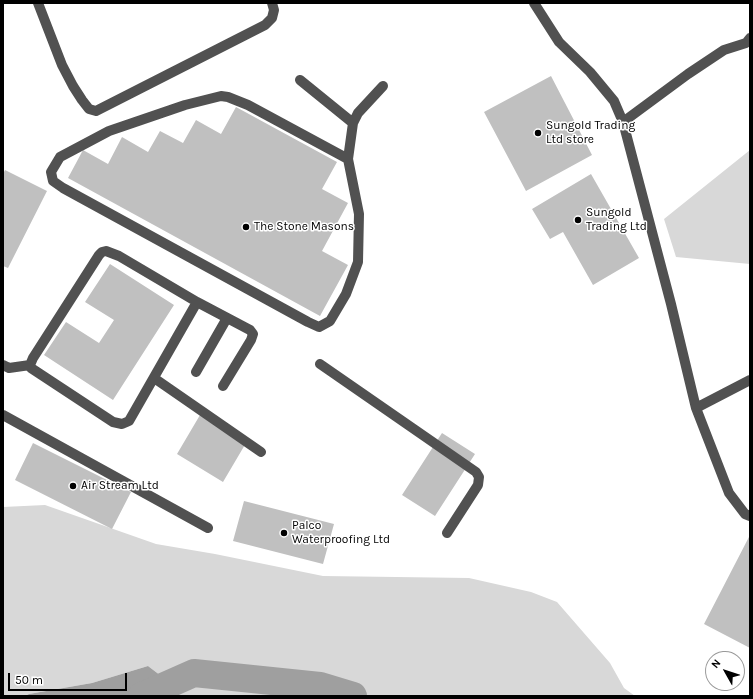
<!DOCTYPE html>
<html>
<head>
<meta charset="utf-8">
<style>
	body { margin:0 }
	#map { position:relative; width:753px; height:699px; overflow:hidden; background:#fff; font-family:Karla,sans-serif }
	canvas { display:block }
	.frame { position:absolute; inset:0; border:4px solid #000; pointer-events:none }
	.north { position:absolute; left:705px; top:651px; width:40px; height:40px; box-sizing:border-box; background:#fff; border:1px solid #999; border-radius:50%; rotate:309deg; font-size:11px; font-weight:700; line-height:16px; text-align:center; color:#000 }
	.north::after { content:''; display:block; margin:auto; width:14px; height:18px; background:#000; clip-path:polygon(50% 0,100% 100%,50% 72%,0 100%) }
	.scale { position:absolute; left:8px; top:673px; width:119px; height:18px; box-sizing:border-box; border:2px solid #000; border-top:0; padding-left:5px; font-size:12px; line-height:14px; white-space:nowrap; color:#000; -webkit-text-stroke:3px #fff; paint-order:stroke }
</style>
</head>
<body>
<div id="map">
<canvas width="753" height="699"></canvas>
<div class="frame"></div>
<div class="north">N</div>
<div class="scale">50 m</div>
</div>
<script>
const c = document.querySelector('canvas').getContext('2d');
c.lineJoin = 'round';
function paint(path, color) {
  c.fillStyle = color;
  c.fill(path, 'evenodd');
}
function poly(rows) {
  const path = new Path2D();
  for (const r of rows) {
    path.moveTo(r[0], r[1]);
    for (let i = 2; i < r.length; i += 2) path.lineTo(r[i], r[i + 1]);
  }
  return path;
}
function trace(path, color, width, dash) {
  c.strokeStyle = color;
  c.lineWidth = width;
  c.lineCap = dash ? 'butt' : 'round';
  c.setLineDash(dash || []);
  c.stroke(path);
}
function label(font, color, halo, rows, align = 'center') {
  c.font = font + ' Karla,sans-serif';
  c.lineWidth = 3;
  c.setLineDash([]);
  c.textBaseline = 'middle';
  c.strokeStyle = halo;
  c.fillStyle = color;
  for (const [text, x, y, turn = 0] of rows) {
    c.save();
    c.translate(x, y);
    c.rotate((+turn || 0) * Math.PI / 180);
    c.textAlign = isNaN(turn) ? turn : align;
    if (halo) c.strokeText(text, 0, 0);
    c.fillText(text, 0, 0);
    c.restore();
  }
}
paint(poly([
	[750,150,750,264,676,257,664,219],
	[45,505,156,544,215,554,323,576,469,578,531,592,557,602,610,663,624,688,635,696,171,696,169,682,148,666,92,683,29,694,25,696,3,696,3,507]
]), '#d8d8d8');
paint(poly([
	[148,666,169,682,171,696,25,696,29,694,92,683]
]), '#9f9f9f');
trace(poly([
	[142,696,194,673,320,686,353,696]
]), '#9f9f9f', 28);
paint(poly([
	[551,76,592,155,526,191,484,112],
	[236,107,337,162,322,189,348,203,322,251,348,265,320,316,68,178,83,150,108,164,122,137,148,152,160,131,183,143,196,120,221,134],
	[5,170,47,191,8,268,3,266,3,174],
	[591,174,639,258,593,285,563,232,550,239,532,209],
	[110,264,174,305,113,400,44,355,66,322,99,343,114,320,85,302],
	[200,415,246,443,223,482,177,454],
	[442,433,475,454,435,516,402,495],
	[33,443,131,492,112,529,15,480],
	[244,501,334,524,323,564,233,541],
	[750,535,750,648,704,624]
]), '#c0c0c0');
trace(poly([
	[38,3,62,65,73,86,82,100,89,109,96,111,265,25,272,18,274,10,272,3],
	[534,3,559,42,590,72,614,101,623,122,688,74,724,50,746,43,750,38],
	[300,80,353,123],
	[623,122,671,304,696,408,729,493,745,514,750,516],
	[348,159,248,105,228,97,221,96,185,105,109,131,60,157,51,172,53,181,63,188,308,322,319,327,330,321,346,294,358,262,359,214,348,159,353,123,358,113,383,86],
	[197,302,129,421,122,424,113,422,31,368,30,365,33,358,99,255,102,252,106,251,119,256,197,302,250,330,253,334,251,340,223,386],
	[320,364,476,472,479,477,478,485,447,533],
	[3,365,9,368,30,365],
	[196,372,227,318],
	[154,378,261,452],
	[696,408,750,380],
	[3,415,208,528]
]), '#515151', 10);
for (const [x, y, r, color] of [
	[538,133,4,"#000"],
	[578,220,4,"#000"],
	[246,227,4,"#000"],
	[73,486,4,"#000"],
	[284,533,4,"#000"]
]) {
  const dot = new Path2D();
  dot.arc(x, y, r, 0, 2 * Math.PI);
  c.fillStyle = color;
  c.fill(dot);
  trace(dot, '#fff', 1.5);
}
label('12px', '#000', '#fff', [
	["Sungold Trading",546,126],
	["Ltd store",546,140],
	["Sungold",586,213],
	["Trading Ltd",586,227],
	["The Stone Masons",254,227],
	["Air Stream Ltd",81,486],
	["Palco",292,526],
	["Waterproofing Ltd",292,540]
], 'left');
</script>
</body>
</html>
